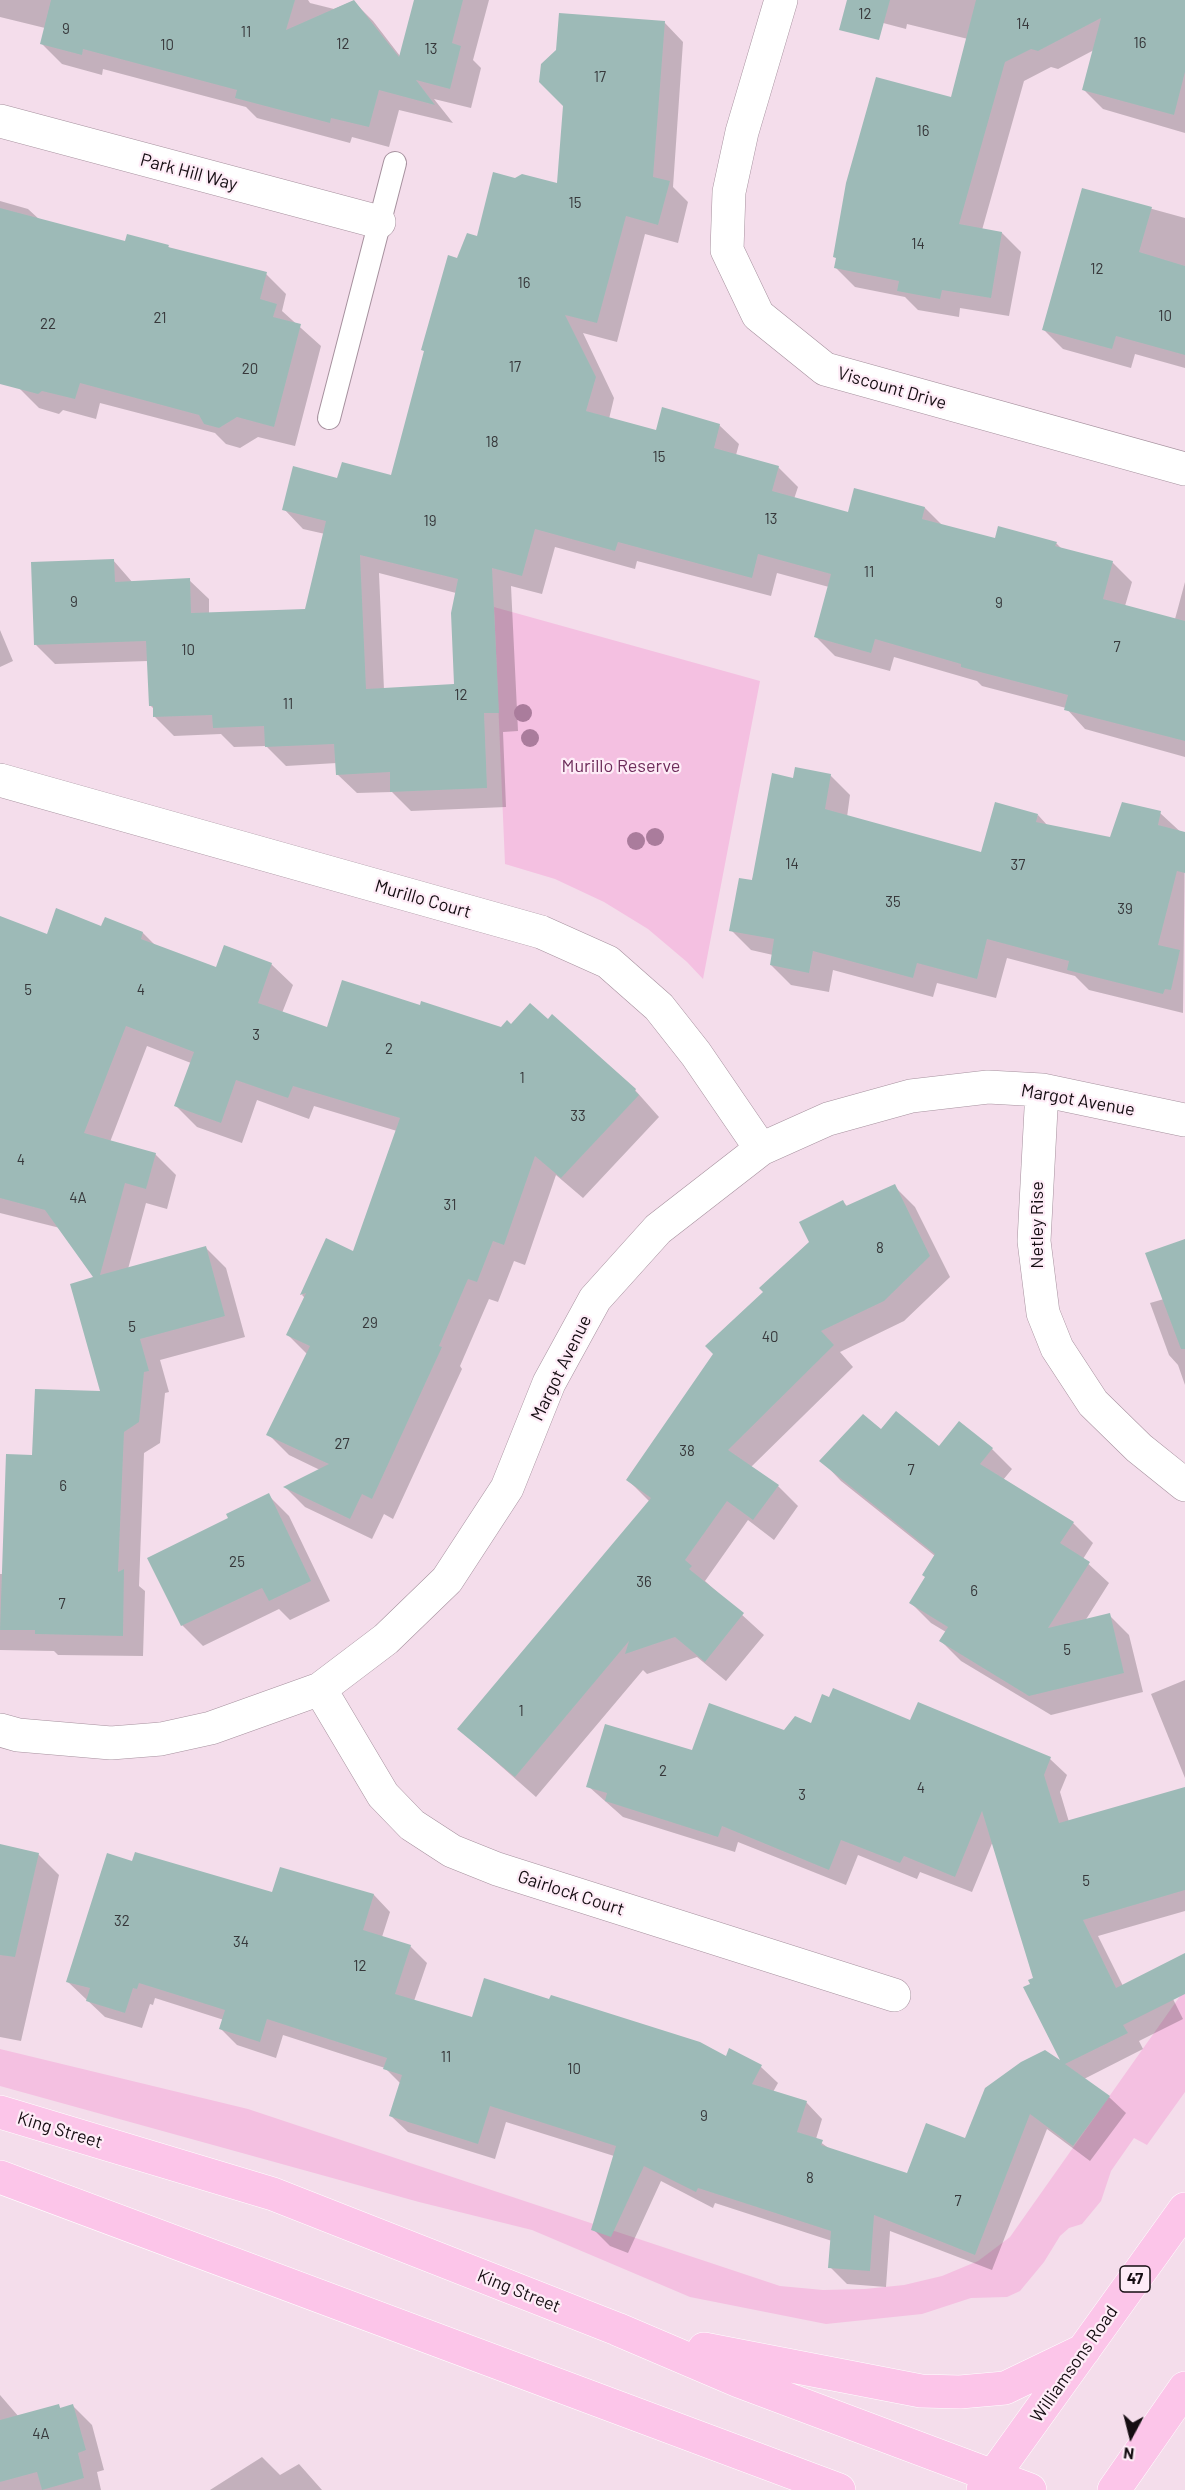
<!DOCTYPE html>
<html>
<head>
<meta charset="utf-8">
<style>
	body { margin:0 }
	#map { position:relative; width:1185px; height:2490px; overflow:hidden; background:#f4ddeb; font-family:Barlow,sans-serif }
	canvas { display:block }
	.north { position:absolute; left:1101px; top:2406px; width:60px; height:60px; -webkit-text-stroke:4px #feecf7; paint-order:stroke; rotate:187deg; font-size:16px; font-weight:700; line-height:24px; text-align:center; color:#150d12 }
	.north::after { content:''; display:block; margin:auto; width:21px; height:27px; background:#150d12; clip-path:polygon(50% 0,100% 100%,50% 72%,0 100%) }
</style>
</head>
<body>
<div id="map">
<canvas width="1185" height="2490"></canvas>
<div class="north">N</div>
</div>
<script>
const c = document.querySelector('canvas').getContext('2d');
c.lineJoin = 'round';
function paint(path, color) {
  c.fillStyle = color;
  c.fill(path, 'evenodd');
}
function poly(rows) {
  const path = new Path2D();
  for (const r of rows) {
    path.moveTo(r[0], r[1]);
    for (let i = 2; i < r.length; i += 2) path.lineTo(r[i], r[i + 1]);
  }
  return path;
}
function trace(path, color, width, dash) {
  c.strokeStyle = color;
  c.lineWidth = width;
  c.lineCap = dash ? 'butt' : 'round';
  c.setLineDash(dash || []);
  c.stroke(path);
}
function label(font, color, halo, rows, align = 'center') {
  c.font = font + ' Barlow,sans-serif';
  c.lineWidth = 4.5;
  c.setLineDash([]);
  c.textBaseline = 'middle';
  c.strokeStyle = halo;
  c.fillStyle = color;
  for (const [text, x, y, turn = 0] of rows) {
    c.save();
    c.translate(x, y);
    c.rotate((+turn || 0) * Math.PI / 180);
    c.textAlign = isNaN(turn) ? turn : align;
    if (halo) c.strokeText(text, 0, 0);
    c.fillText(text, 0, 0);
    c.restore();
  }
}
paint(poly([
	[494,607,760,681,703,979,687,962,648,929,604,902,555,879,505,864],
	[1185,1989,1185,2092,1147,2145,1134,2138,1111,2171,1101,2201,1082,2224,1069,2228,1060,2236,1044,2262,1020,2291,1007,2297,971,2298,922,2314,826,2324,690,2297,532,2230,419,2202,0,2086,0,2049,248,2109,780,2286,823,2290,865,2289,904,2285,942,2276,978,2261,1010,2237]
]), '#f4c0e1');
paint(poly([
	[0,0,308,0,310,3,334,9,353,1,373,21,400,56,415,0,489,0,473,60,481,68,471,108,434,99,453,123,399,110,389,147,352,137,350,143,257,118,246,107,103,69,102,75,62,64,41,43,45,28,0,17],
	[849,0,1185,0,1185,133,1103,109,1084,90,1094,50,1058,69,1051,67,1024,81,982,230,1002,233,1021,252,1009,316,960,308,959,317,918,310,905,297,855,287,836,268,952,99,968,39,907,24,906,29,868,19],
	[664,22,683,42,673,187,688,202,678,243,645,234,617,342,583,333,614,398,609,419,657,432,719,425,739,444,736,455,778,467,798,487,794,499,849,514,925,508,943,526,996,540,1056,543,1062,549,1112,562,1132,582,1125,606,1175,619,1185,582,1185,757,1085,729,1066,708,982,686,977,681,894,657,890,671,835,656,816,637,829,587,777,573,771,596,637,561,635,569,555,547,542,594,511,586,518,731,503,732,506,807,411,811,392,792,357,793,337,774,337,763,286,766,266,746,234,747,221,734,174,736,155,717,155,710,150,705,148,661,55,664,35,644,113,560,133,583,189,580,209,599,209,614,307,611,325,534,303,529,284,509,338,479,393,477,458,259,478,237,515,180,559,185],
	[379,573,456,593,455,686,384,690],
	[1083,190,1185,218,1185,368,1135,354,1131,368,1063,349,1044,330],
	[0,201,28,209,40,220,126,243,168,246,171,250,266,274,286,294,282,311,321,346,295,446,258,437,240,448,226,444,215,433,100,403,96,419,63,410,59,414,39,408,18,387,0,352],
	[0,630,13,661,0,667],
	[830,775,850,795,847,817,982,854,1038,815,1048,826,1111,839,1160,813,1185,836,1183,1013,1089,990,1075,976,1007,958,996,998,937,983,933,997,833,970,829,992,791,985,771,965,773,955,751,950,731,930,794,779],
	[0,918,47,936,102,928,143,933,156,946,217,969,271,964,293,985,282,1013,328,1029,421,1007,501,1029,511,1026,635,1090,659,1117,583,1198,556,1175,525,1265,514,1261,498,1302,489,1299,460,1366,462,1369,393,1519,384,1514,372,1539,305,1507,285,1487,320,1470,289,1455,268,1434,307,1354,288,1335,305,1298,302,1295,327,1240,354,1253,397,1131,314,1106,309,1119,257,1100,242,1143,197,1127,176,1106,191,1063,147,1046,110,1142,155,1154,176,1175,167,1209,146,1203,128,1269,205,1247,226,1268,245,1337,160,1360,169,1392,165,1393,160,1443,144,1453,139,1586,145,1591,143,1656,58,1655,54,1651,0,1650,0,1574,3,1574,33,1457,102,1392,95,1278,60,1228,0,1213],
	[894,1186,915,1207,950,1277,904,1321,840,1352,853,1367,751,1467,778,1486,798,1506,774,1540,748,1520,705,1581,764,1635,726,1681,697,1657,647,1674,643,1670,536,1797,459,1729,650,1502,628,1480,765,1292,811,1243,843,1202,848,1207],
	[1185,1241,1185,1385,1178,1365,1169,1355,1150,1303,1164,1299],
	[882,1431,939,1448,992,1449,1012,1469,1003,1480,1073,1523,1093,1543,1083,1559,1109,1583,1085,1621,1109,1615,1129,1635,1143,1692,1051,1715,961,1661,941,1641,946,1632,931,1623,911,1603,927,1578,935,1556,841,1481,822,1461],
	[268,1495,289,1516,330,1601,290,1620,279,1609,203,1646,182,1625,230,1519],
	[1185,1680,1185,1778,1151,1694],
	[911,1722,1050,1759,1067,1775,1060,1792,1069,1822,1185,1789,1185,1911,1098,1936,1123,1986,1168,1989,1183,2019,1139,2041,1143,2049,1084,2079,1109,2097,1126,2113,1090,2161,1047,2129,992,2270,890,2231,886,2287,847,2284,830,2267,832,2241,715,2203,713,2208,661,2181,628,2253,610,2246,593,2229,614,2156,506,2122,495,2159,408,2132,391,2116,401,2084,385,2068,283,2035,276,2058,237,2045,221,2029,224,2020,155,1998,153,2005,150,2004,142,2028,105,2017,68,1982,133,1863,273,1894,281,1869,374,1895,390,1912,382,1937,410,1946,427,1963,414,2001,473,2019,727,2058,730,2050,761,2067,778,2083,773,2092,806,2102,822,2119,816,2139,830,2149,908,2175,966,2140,1064,2065,1032,1985,1035,1978,993,1841,972,1892,920,1872,917,1879,858,1855,846,1885,738,1842,735,1852,623,1817,588,1786,693,1752,812,1725],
	[0,1845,38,1854,59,1875,21,2041,0,2037],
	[0,2395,19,2417,59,2406,61,2409,73,2406,92,2425,104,2470,97,2472,101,2490,0,2490],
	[262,2457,280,2475,299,2464,322,2490,210,2490]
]), '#0003');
paint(poly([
	[51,0,295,0,286,30,354,0,399,57,414,0,463,0,452,43,461,46,450,89,416,80,435,105,379,90,369,127,331,118,330,123,235,98,237,90,83,49,82,55,40,44],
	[847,0,890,0,879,40,839,30],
	[976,0,1185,0,1185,72,1174,115,1082,90,1101,18,1038,51,1031,49,1005,62,959,224,1002,232,991,298,942,290,940,299,897,291,899,281,834,268,836,258,833,257,846,183,876,77,951,97],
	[559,13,665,21,653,177,670,181,658,225,626,216,597,323,565,315,596,377,586,411,656,430,662,407,720,424,714,448,779,466,772,491,848,512,854,488,925,507,922,519,995,538,998,526,1057,542,1055,546,1113,561,1103,599,1185,621,1185,741,1064,710,1068,695,961,667,961,664,875,639,871,653,814,637,831,574,758,554,752,578,618,542,615,551,535,529,522,576,492,568,499,713,484,713,487,788,390,792,390,772,336,775,334,744,265,747,264,726,213,728,212,715,153,717,153,706,149,706,146,641,34,645,31,562,114,559,115,582,190,578,191,613,305,609,326,521,282,510,293,466,337,478,342,462,391,475,424,351,421,350,448,255,457,258,467,233,477,236,493,172,515,178,522,174,557,183,563,106,539,82,541,64,556,50],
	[360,555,458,579,451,613,454,684,366,689],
	[1082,188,1152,207,1139,252,1185,266,1185,355,1116,336,1112,349,1042,330],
	[0,208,125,241,127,234,169,245,168,247,267,272,260,299,277,304,273,317,301,324,274,427,237,417,219,428,204,424,199,415,80,383,75,399,42,391,38,394,0,384],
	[795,767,831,774,825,809,981,852,995,802,1038,814,1036,822,1110,837,1122,802,1161,811,1158,825,1185,832,1185,873,1177,871,1158,945,1180,950,1171,990,1165,989,1163,994,1067,970,1069,961,987,939,977,979,917,963,913,978,813,951,809,973,770,965,774,939,729,931,739,878,752,880,772,773,793,778],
	[56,908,101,926,105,917,143,932,141,939,216,967,224,945,272,963,258,1003,327,1027,342,980,420,1005,421,1001,501,1027,507,1020,511,1024,530,1003,548,1019,552,1014,636,1089,635,1091,639,1095,561,1178,535,1156,504,1245,493,1241,477,1282,468,1279,439,1346,442,1347,372,1499,362,1494,350,1519,283,1487,329,1464,266,1435,310,1346,286,1335,306,1293,300,1295,326,1238,353,1251,400,1118,293,1086,288,1098,236,1080,221,1123,174,1106,194,1052,126,1026,84,1133,156,1153,146,1189,125,1183,100,1275,206,1246,225,1316,140,1339,149,1371,144,1372,139,1422,124,1432,118,1572,124,1569,123,1636,35,1634,35,1630,0,1630,6,1454,32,1455,35,1389,100,1391,70,1284,93,1277,45,1210,0,1198,0,916,47,934],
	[895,1184,930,1256,884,1301,821,1331,834,1345,728,1450,779,1485,753,1520,727,1501,685,1560,692,1566,689,1569,744,1613,705,1662,675,1637,625,1654,629,1641,515,1777,457,1729,651,1498,626,1480,713,1354,705,1346,763,1292,759,1288,809,1242,799,1222,843,1200,846,1206],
	[1185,1239,1185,1349,1181,1349,1145,1253],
	[896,1411,939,1446,959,1421,993,1448,980,1464,1074,1522,1060,1543,1090,1562,1048,1628,1110,1613,1124,1673,1029,1696,939,1641,948,1627,909,1603,925,1577,922,1575,935,1554,819,1461,863,1414,881,1429],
	[269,1493,311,1581,269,1601,262,1588,181,1626,147,1558,228,1518,226,1514],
	[833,1688,910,1720,918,1702,1051,1757,1044,1775,1059,1823,1185,1787,1185,1890,1083,1920,1116,1988,1185,1953,1185,1994,1123,2025,1128,2033,1065,2064,1110,2096,1073,2146,1030,2114,975,2255,874,2215,870,2271,828,2268,831,2231,698,2188,696,2192,644,2166,611,2237,591,2230,616,2146,490,2106,478,2144,389,2116,402,2075,383,2069,387,2058,267,2019,260,2042,219,2029,225,2010,139,1983,137,1989,133,1988,125,2013,86,2001,90,1988,66,1982,107,1853,132,1861,135,1852,272,1892,280,1867,374,1894,363,1930,411,1945,395,1994,472,2017,484,1978,549,1999,551,1995,700,2042,726,2056,729,2048,762,2065,752,2084,807,2101,797,2132,823,2140,821,2145,907,2173,926,2123,965,2138,985,2088,1021,2062,1045,2050,1060,2060,1023,1987,1030,1984,1028,1980,1033,1978,982,1811,955,1877,904,1856,900,1863,841,1840,829,1870,722,1826,718,1837,605,1801,607,1793,586,1787,605,1724,692,1750,709,1703,784,1730,795,1716,811,1723,822,1694,829,1697],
	[0,1844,39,1853,15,1957,0,1955],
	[59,2404,60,2408,73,2404,86,2450,78,2453,84,2478,42,2490,37,2472,0,2482,0,2420]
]), '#9dbab7');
const service = poly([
	[329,418,395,163]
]);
const minor = poly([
	[781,0,742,132,729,192,727,250,758,315,825,369,1185,469],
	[0,121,379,222],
	[0,780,541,932,608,962,659,1007,696,1054,761,1149],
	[1042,1090,1034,1241,1043,1313,1057,1348,1093,1403,1139,1448,1185,1485],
	[320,1689,383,1795,412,1825,452,1851,497,1869,894,1995],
	[0,1730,18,1735,111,1743,161,1739,211,1728,320,1689,386,1639,447,1580,507,1488,549,1383,595,1299,658,1229,761,1149,828,1119,911,1096,988,1087,1042,1090,1185,1120]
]);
const primary = poly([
	[0,2112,273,2194,617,2329,739,2381,1030,2490],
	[0,2177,839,2490],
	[704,2349,921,2391,960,2392,1005,2388,1084,2350],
	[983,2490,1185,2209],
	[1114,2490,1185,2388]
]);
trace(service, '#a6919e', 24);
trace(minor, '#a6919e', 34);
trace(primary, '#fff', 34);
trace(service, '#fff', 22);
trace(minor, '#fff', 33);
trace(primary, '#fcc5e9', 33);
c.fillStyle = '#aa7c9c';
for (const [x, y] of [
	[523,713],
	[530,738],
	[655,837],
	[636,841]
]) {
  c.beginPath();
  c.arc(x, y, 9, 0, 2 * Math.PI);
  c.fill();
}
label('15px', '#37383b', null, [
	["12",865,14],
	["14",1023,24],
	["9",66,29],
	["11",246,32],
	["16",1140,43],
	["12",343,44],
	["10",167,45],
	["13",431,49],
	["17",600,77],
	["16",923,131],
	["15",575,203],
	["14",918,244],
	["12",1097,269],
	["16",524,283],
	["10",1165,316],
	["21",160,318],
	["22",48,324],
	["17",515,367],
	["20",250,369],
	["18",492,442],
	["15",659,457],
	["13",771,519],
	["19",430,521],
	["11",869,572],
	["9",74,602],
	["9",999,603],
	["7",1117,647],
	["10",188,650],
	["12",461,695],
	["11",288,704],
	["14",792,864],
	["37",1018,865],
	["35",893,902],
	["39",1125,909],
	["5",28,990],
	["4",141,990],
	["3",256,1035],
	["2",389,1049],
	["1",522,1078],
	["33",578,1116],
	["4",21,1160],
	["4A",78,1198],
	["31",450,1205],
	["8",880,1248],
	["29",370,1323],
	["5",132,1327],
	["40",770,1337],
	["27",342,1444],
	["38",687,1451],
	["7",911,1470],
	["6",63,1486],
	["25",237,1562],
	["36",644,1582],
	["6",974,1591],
	["7",62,1604],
	["5",1067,1650],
	["1",521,1711],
	["2",663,1771],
	["4",921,1788],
	["3",802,1795],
	["5",1086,1881],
	["32",122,1921],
	["34",241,1942],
	["12",360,1966],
	["11",446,2057],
	["10",574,2069],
	["9",704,2116],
	["8",810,2178],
	["7",958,2201],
	["4A",41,2434]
]);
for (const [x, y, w] of [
	[1135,2279,30]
]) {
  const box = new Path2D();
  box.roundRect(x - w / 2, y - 13, w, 26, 4.5);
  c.fillStyle = '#feecf7';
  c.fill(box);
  trace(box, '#150d12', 1.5);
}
label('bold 16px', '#150d12', null, [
	["47",1135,2279]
]);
label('18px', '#150d12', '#feecf7', [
	["Park Hill Way",189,172,15],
	["Viscount Drive",892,388,16],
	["Murillo Court",423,899,16],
	["Margot Avenue",1078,1100,10],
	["Netley Rise",1037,1225,-90],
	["Margot Avenue",561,1368,-64],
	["Gairlock Court",571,1893,18],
	["King Street",60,2130,17],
	["King Street",519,2291,22],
	["Williamsons Road",1074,2364,-55]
]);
label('18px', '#6e2d5b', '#feecf7', [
	["Murillo Reserve",621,766]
]);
</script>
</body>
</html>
